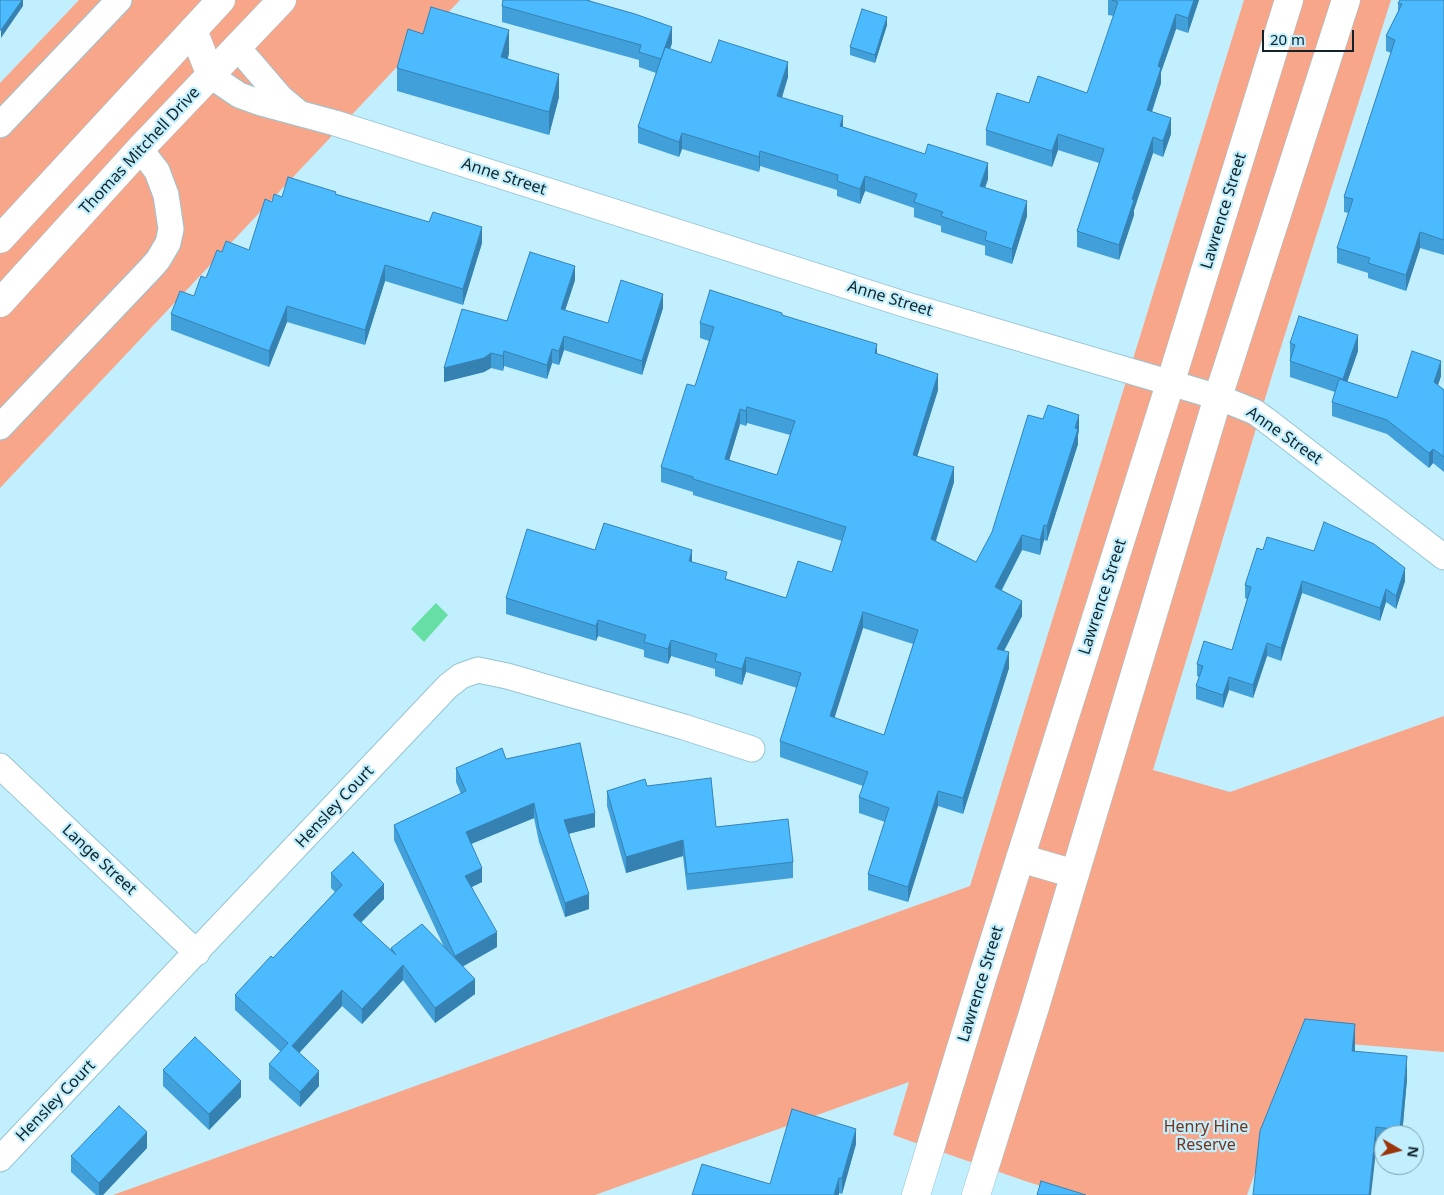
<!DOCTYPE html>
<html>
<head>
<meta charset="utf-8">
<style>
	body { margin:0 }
	#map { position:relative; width:1444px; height:1195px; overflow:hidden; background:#c2effe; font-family:"Noto Sans",sans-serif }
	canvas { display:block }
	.north { position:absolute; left:1374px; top:1125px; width:50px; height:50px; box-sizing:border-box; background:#c2effe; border:1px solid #7c9ea9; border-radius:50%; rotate:98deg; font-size:14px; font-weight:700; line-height:20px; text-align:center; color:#122429 }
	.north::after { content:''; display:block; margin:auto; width:18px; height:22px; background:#9c360a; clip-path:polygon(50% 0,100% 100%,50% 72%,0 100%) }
	.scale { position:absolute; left:1262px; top:30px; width:92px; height:22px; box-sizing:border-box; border:2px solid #122429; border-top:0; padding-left:6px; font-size:15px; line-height:18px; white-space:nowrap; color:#122429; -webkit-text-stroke:4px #c2effe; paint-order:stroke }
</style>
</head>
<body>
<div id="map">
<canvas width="1444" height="1195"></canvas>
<div class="north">N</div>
<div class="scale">20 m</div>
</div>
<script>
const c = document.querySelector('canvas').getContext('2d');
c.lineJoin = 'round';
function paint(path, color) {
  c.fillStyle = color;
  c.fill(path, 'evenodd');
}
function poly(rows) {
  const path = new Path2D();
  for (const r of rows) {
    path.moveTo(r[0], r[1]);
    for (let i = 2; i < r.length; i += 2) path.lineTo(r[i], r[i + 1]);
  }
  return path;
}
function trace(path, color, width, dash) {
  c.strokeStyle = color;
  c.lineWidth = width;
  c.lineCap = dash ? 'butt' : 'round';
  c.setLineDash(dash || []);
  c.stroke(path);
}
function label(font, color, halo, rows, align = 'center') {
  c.font = font + ' "Noto Sans",sans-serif';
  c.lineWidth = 4.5;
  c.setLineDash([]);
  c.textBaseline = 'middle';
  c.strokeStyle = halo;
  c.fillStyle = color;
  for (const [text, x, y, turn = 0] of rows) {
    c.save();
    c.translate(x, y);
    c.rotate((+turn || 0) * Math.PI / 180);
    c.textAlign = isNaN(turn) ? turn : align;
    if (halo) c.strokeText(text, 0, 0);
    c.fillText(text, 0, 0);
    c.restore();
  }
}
paint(poly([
	[79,0,460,0,0,488,0,83],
	[1244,0,1391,0,1274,369,1153,770,1230,792,1444,716,1444,1052,1303,1040,1247,1195,1070,1195,1025,1181,893,1135,909,1082,595,1195,113,1195,970,886]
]), '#f7a68a');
paint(poly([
	[436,603,448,615,424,642,411,629]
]), '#66dfa4');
const minor = poly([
	[238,48,280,97,298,112],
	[211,76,239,95,261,103,335,123,910,306,1218,397,1255,412,1266,420,1444,557],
	[0,125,119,0],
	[0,427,150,269,158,260,168,243,171,229,166,195,157,171,140,149],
	[0,766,197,953],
	[0,1159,448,686,461,676,478,670,507,676,684,727,752,749]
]);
const tertiary = poly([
	[1020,858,1075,874],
	[916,1195,982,979,1170,384,1289,0],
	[976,1195,1035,1007,1218,397,1346,0]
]);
const secondary = poly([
	[193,30,211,76],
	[0,239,221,0],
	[0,303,140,149,282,0]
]);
trace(minor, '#97c4d2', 27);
trace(tertiary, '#97c4d2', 29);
trace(secondary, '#97c4d2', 29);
trace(minor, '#fff', 25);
trace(tertiary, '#fff', 28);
trace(secondary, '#fff', 28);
paint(poly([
	[590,0,590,1,672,43,670,49,711,63,788,77,782,98,843,127,988,179,985,188,1027,216,1012,264,985,255,985,246,941,232,941,226,914,217,914,208,865,191,860,204,837,196,837,190,760,166,759,172,682,149,679,157,638,143,638,127,656,73,639,67,639,60,502,22,502,6],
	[1108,0,1199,0,1188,33,1176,29,1161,72,1161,83,1152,112,1171,134,1163,157,1153,153,1134,210,1134,215,1119,260,1077,247,1077,231,1099,163,1058,150,1052,167,986,145,986,130,1029,103,1087,93,1114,16,1108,15],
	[1444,0,1444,255,1420,248,1406,291,1368,278,1368,273,1337,263,1337,248,1348,213,1344,212,1344,197,1391,53,1386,51,1386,36,1398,12,1398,3],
	[887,25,875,63,850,55,850,47],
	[423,34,509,53,508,59,559,97,549,135,397,91,397,68],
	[336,194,482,243,463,305,385,281,365,345,287,322,269,367,171,330,171,314,194,296,206,278,222,252,249,250,272,202,282,197],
	[575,280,565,310,608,323,663,308,642,375,564,350,559,365,552,363,547,379,504,366,503,371,491,368,484,372,444,382,507,321],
	[782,315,877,354,938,390,917,456,954,482,936,541,976,562,1079,430,1078,435,1078,444,1047,541,1044,540,1040,555,1022,550,1002,590,1022,616,1004,651,1009,668,963,814,938,806,908,902,868,890,868,874,885,822,859,813,859,797,863,786,780,757,780,741,797,688,746,672,742,685,715,676,715,669,671,656,668,664,644,657,644,650,598,636,596,641,506,614,506,598,595,550,692,562,727,579,786,598,832,572,842,541,693,495,693,492,661,482,661,467,695,386,709,341,700,338,700,323],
	[747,423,790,435,777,475,729,460,740,424,746,426],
	[863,628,913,644,884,735,834,718],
	[1290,343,1358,351,1347,382,1397,398,1441,376,1438,385,1444,390,1444,472,1433,463,1429,468,1387,434,1332,416,1332,402,1335,392,1290,377],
	[1263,550,1405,581,1396,609,1386,602,1380,621,1302,593,1281,661,1267,656,1253,698,1229,690,1223,708,1196,699,1196,686,1199,677,1197,676,1197,664,1232,650,1247,599,1245,598,1245,585],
	[506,759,595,827,568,834,589,909,565,917,539,842,534,818,471,844,482,882,472,887,497,947,463,966,475,994,435,1023,403,980,362,1024,342,1006,299,1053,319,1086,300,1107,269,1079,269,1064,281,1052,235,1010,235,995,273,958,335,892,331,888,331,873,384,899,361,923,391,950,391,948,444,947,394,840,394,825,461,794,456,782,456,768],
	[647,786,716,827,793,862,793,878,687,890,683,856,626,873,607,806,607,791],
	[1355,1047,1355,1051,1407,1079,1402,1135,1384,1135,1384,1151,1260,1131],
	[163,1070,241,1097,209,1130,163,1086],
	[856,1144,842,1194,839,1193,839,1195,692,1195,770,1184],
	[147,1148,103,1195,96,1195,71,1172,71,1156]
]), '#41a0da');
paint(poly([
	[22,0,23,0,23,6,1,38,1,30],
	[1194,0,1199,0,1188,33,1188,18],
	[1176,14,1176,29,1161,72,1161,83,1147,126,1147,110,1158,66],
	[887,17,887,25,875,63,875,55],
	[672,27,672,43,661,75,661,59],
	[509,30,509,53,501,80,501,57],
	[788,62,788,77,777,112,777,96],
	[559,74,559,97,549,135,549,112],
	[843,116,843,132,840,126],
	[1171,118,1171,134,1163,157,1163,141],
	[682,133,682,149,679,157,679,142],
	[1058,134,1058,150,1052,167,1052,151],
	[1153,137,1153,153,1134,210,1134,215,1119,260,1119,245,1132,199],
	[760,151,760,166,759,172,759,157],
	[988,163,988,179,980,201,980,186],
	[865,176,865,191,860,204,860,189],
	[1027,201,1027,216,1012,264,1012,249],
	[482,227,482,243,463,305,463,289],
	[1420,232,1420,248,1406,291,1406,275],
	[385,265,385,281,365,345,365,330],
	[575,266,575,280,561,323,561,309],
	[663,294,663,308,642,375,642,361],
	[287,306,287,322,269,367,269,351],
	[1358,335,1358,351,1343,394,1343,379],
	[564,336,564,350,559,365,559,351],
	[877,344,877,360,875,353],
	[552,349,552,363,547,379,547,365],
	[504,351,504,366,503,371,503,356],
	[491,353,491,368,484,372,444,382,444,368],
	[1441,361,1441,376,1434,397,1434,382],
	[938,374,938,390,913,470,913,455],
	[747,407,747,423,746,426,746,411],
	[740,409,740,424,725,474,725,459],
	[1079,415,1079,430,1078,435,1078,444,1047,541,1047,526,1075,428],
	[1433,449,1433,463,1429,468,1429,453],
	[954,467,954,482,931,555,931,539],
	[1044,525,1044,540,1040,555,1040,540],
	[1022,535,1022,550,995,602,995,587],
	[692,550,692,566,689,561],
	[1405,568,1405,581,1396,609,1396,596],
	[1302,581,1302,593,1281,661,1281,648],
	[1386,589,1386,602,1380,621,1380,608],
	[1022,601,1022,616,997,664,997,649],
	[863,612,863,628,830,732,830,716],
	[598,620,598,636,596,641,596,626],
	[671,640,671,656,668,664,668,649],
	[1267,643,1267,656,1253,698,1253,685],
	[1009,652,1009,668,963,814,963,798],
	[746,657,746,672,742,685,742,669],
	[1229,677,1229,690,1223,708,1223,695],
	[938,791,938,806,908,902,908,887],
	[534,803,534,818,466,846,466,832],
	[595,813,595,827,564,835,564,820],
	[683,840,683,856,626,873,626,857],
	[482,868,482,882,465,890,465,876],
	[384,884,384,899,353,930,353,915],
	[589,894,589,909,565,917,565,903],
	[497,932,497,947,455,971,455,956],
	[403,965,403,980,362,1024,362,1009],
	[475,979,475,994,435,1023,435,1008],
	[342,990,342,1006,292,1061,292,1046],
	[1355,1024,1355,1047,1352,1074,1352,1051],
	[1407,1056,1407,1079,1402,1135,1400,1135],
	[319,1071,319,1086,300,1107,300,1092],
	[241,1081,241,1097,209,1130,209,1114],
	[1376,1127,1376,1151,1371,1195,1369,1195],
	[856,1129,856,1144,842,1194,842,1178],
	[147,1132,147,1148,103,1195,99,1195,99,1183],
	[839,1178,839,1195,834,1195]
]), '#3582b2');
const building = poly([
	[0,0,22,0,1,30,0,30,0,0],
	[503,0,586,0,635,14,672,27,661,59,639,52,641,45,502,6,503,0],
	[1112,0,1194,0,1188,18,1176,14,1158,66,1161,68,1147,110,1171,118,1163,141,1153,137,1132,199,1134,200,1119,245,1077,231,1104,149,1058,134,1052,151,986,130,997,93,1029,103,1038,76,1087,93,1118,2,1112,0],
	[1400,0,1444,0,1444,240,1420,232,1406,275,1368,263,1370,258,1337,248,1353,199,1344,197,1395,40,1386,36,1402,4,1398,3,1400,0],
	[431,7,509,30,501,57,559,74,549,112,397,68,408,29,423,34,431,7],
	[862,9,887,17,875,55,850,47,862,9],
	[719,40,788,62,777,96,843,116,840,126,925,154,928,144,988,163,980,186,1027,201,1012,249,985,240,987,232,941,216,943,212,914,202,917,194,865,176,860,189,837,181,838,175,760,151,759,157,682,133,679,142,638,127,665,47,711,63,719,40],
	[288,177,336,192,335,194,429,222,433,212,482,227,463,289,385,265,365,330,287,306,269,351,171,314,180,291,194,296,201,276,206,278,217,250,222,252,226,241,249,250,265,199,272,202,274,194,282,197,288,177],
	[530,252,575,266,561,309,608,323,621,280,663,294,642,361,564,336,559,351,552,349,547,365,504,351,503,356,491,353,484,358,444,368,462,309,507,321,530,252],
	[710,290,782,313,782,315,877,344,875,353,938,374,913,455,954,467,931,539,976,562,992,532,1028,415,1043,419,1048,405,1079,415,1075,428,1078,429,1047,526,1044,525,1040,540,1022,535,995,587,1022,601,997,649,1009,652,963,798,938,791,908,887,868,874,889,808,859,797,868,772,780,741,801,673,746,657,742,669,715,661,717,654,671,640,668,649,644,642,646,635,598,620,596,626,506,598,527,529,595,550,604,523,692,550,689,561,727,572,725,579,786,598,798,561,832,572,846,527,693,479,693,477,661,467,687,384,695,386,714,327,700,323,710,290],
	[747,407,795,421,777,475,725,459,740,409,746,411,747,407],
	[863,612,918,630,884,735,830,716,863,612],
	[1299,316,1358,335,1343,379,1290,361,1295,345,1290,343,1299,316],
	[1412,351,1441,361,1434,382,1444,390,1444,457,1433,449,1429,453,1387,420,1332,402,1339,379,1397,398,1412,351],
	[1324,522,1374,544,1405,568,1396,596,1386,589,1380,608,1302,581,1281,648,1267,643,1253,685,1229,677,1223,695,1196,686,1203,666,1197,664,1204,641,1232,650,1251,587,1245,585,1257,548,1263,550,1267,537,1314,551,1324,522],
	[580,743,595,813,564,820,589,894,565,903,539,828,534,803,466,832,482,868,465,876,497,932,455,956,394,825,466,791,456,768,502,748,506,759,580,743],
	[711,778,716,827,788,819,793,862,687,874,683,840,626,857,607,791,645,779,647,786,711,778],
	[353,852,384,884,353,915,396,955,391,948,422,924,475,979,435,1008,403,965,362,1009,342,990,292,1046,319,1071,300,1092,269,1064,288,1043,235,995,271,956,273,958,342,885,331,873,353,852],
	[1305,1019,1355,1024,1352,1051,1407,1056,1400,1130,1376,1127,1369,1195,1253,1195,1260,1131,1305,1019],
	[195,1037,241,1081,209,1114,163,1070,195,1037],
	[119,1106,147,1132,99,1183,71,1156,119,1106],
	[792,1109,856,1129,842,1178,839,1178,834,1195,692,1195,702,1164,770,1184,792,1109],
	[1041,1181,1086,1195,1037,1195,1041,1181]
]);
paint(building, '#4cbafe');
trace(building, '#3582b2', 1);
label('16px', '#122429', '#c2effe', [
	["Thomas Mitchell Drive",140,151,-47],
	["Anne Street",504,177,18],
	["Lawrence Street",1224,211,-73],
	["Anne Street",890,299,17],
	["Anne Street",1284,436,35],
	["Lawrence Street",1103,597,-72],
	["Hensley Court",335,807,-47],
	["Lange Street",99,860,43],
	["Lawrence Street",981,984,-73],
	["Hensley Court",56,1101,-46]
]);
label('16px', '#76321a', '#c2effe', [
	["Henry Hine",1206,1127],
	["Reserve",1206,1145]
]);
</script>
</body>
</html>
